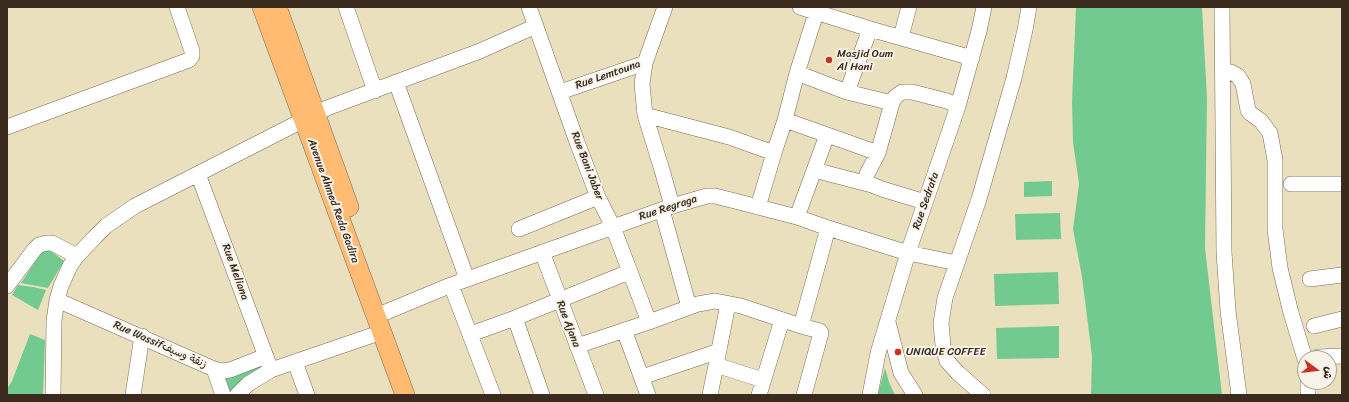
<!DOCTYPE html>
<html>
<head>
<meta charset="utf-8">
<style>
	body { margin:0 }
	#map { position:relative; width:1349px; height:402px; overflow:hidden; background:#eae0be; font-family:Sriracha,"Playpen Sans Arabic",sans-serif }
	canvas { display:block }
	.frame { position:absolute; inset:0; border:8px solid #3b2a1e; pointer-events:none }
	.north { position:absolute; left:1297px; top:350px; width:40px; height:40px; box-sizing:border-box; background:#f7f3e8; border:1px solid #aca397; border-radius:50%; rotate:105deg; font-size:11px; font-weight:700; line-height:16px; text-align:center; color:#3b2a1e }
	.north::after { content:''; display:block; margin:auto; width:14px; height:18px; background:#c8321e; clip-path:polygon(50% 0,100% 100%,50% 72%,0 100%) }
</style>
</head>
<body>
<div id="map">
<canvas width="1349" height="402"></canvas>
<div class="frame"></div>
<div class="north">ش</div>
</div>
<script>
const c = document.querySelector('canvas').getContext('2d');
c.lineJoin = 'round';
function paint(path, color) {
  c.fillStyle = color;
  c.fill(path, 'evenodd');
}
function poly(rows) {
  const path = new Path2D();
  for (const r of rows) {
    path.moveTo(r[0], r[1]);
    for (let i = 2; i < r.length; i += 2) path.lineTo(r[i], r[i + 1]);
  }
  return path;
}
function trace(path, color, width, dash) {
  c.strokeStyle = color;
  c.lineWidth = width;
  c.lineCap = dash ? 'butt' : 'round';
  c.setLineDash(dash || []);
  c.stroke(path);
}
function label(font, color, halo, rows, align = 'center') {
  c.font = font + ' Sriracha,"Playpen Sans Arabic",sans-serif';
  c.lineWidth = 4;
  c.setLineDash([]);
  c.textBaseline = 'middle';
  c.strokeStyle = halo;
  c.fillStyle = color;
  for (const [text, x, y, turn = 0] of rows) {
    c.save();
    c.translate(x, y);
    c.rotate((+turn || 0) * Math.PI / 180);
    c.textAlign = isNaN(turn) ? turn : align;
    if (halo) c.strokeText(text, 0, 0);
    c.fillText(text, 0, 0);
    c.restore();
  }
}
paint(poly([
	[1076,7,1202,7,1207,98,1205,248,1222,395,1091,395,1092,356,1082,277,1073,229,1079,184,1073,142,1072,102],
	[1052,181,1052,196,1024,197,1024,182],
	[1060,213,1061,239,1016,240,1015,214],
	[45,250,51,251,64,261,48,288,21,283,42,251],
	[1058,272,1059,304,995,306,994,274],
	[18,285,33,287,46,290,38,310,12,295],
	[1059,326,1059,358,997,359,996,328],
	[30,334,45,340,43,395,7,395,7,389,12,381],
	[262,363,264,371,230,394,223,378],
	[885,368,889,382,895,395,878,394]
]), '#72ca91');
const minor = poly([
	[346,7,375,91],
	[529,7,577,142,598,197,613,227,649,322],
	[665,7,645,63,642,84,645,115,662,170,672,206],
	[800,7,870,29,972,58],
	[1222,7,1224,252,1228,311,1239,395],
	[901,37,909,7],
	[797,73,847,92,892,103],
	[1223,73,1231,72,1238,76,1243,84,1248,110,1250,113,1261,121,1270,133,1275,160,1275,229,1280,268,1291,313,1305,359],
	[396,82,467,279],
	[560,92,645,63],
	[847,92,870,29],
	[645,115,729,137,774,153],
	[785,120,878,153],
	[7,127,189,60,192,56,192,51,177,7],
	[814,170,872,185,882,189,925,202],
	[198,174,271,370],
	[866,183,867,174,878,153,892,103,895,97,902,92,912,92,947,101,958,106],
	[1291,184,1342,184],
	[758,207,774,153,785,120,797,73,818,7],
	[662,210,689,307],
	[797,217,827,135],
	[519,229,598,197],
	[542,252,596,395],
	[1310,279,1342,275],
	[451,285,493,395],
	[7,286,34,250,39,245,47,243,52,243,77,256],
	[57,300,214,369,221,371,230,370,266,356],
	[728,304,716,365,763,380],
	[386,312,451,285,613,227,672,206,707,196,715,196,735,201,797,217,828,228,908,253,957,263],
	[515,318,542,395],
	[888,322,901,373,915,395],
	[801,326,828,228],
	[1314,326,1342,319],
	[624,330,648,395],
	[471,334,515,318,629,272],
	[577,346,649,322,698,304,715,301,741,306,801,326,820,331,821,333,804,395],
	[1318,357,1342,356],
	[295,362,307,395],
	[214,369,223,395],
	[642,377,719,351],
	[53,395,54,321,57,300,61,286,70,266,77,256,95,237,106,226,135,206,327,108,480,51,536,26],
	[133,395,142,336],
	[237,395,248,384,271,370,382,332],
	[710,395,716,365],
	[759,395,782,320],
	[870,395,878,353,908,253,958,106,979,31,984,7],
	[983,395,958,373,947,361,943,346,941,323,945,298,979,199,1014,78,1025,30,1029,7],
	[1308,395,1308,382]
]);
const major = poly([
	[262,7,405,395],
	[277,7,349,207]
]);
trace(minor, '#786a56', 16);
trace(major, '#786a56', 20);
trace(minor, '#fff', 15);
trace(major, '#ffbb71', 19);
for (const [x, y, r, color] of [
	[829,60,4,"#c8321e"],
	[898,352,4,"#c8321e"]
]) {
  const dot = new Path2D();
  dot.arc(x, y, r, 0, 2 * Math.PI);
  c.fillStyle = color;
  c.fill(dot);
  trace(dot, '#f7f3e8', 1.5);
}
label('11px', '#3b2a1e', '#f7f3e8', [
	["Masjid Oum",837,54],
	["Al Hani",837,67],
	["UNIQUE COFFEE",906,352]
], 'left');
label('11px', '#3b2a1e', '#f7f3e8', [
	["Rue Lemtouna",608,75,-19],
	["Rue Bani Jaber",587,166,69],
	["Avenue Ahmed Reda Gadira",333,201,70],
	["Rue Sedrata",926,201,-71],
	["Rue Regraga",668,208,-18],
	["Rue Meliana",235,272,70],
	["Rue Ajana",568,324,69],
	["Rue Wassifزنقة وسيف",160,345,24]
]);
</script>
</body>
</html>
